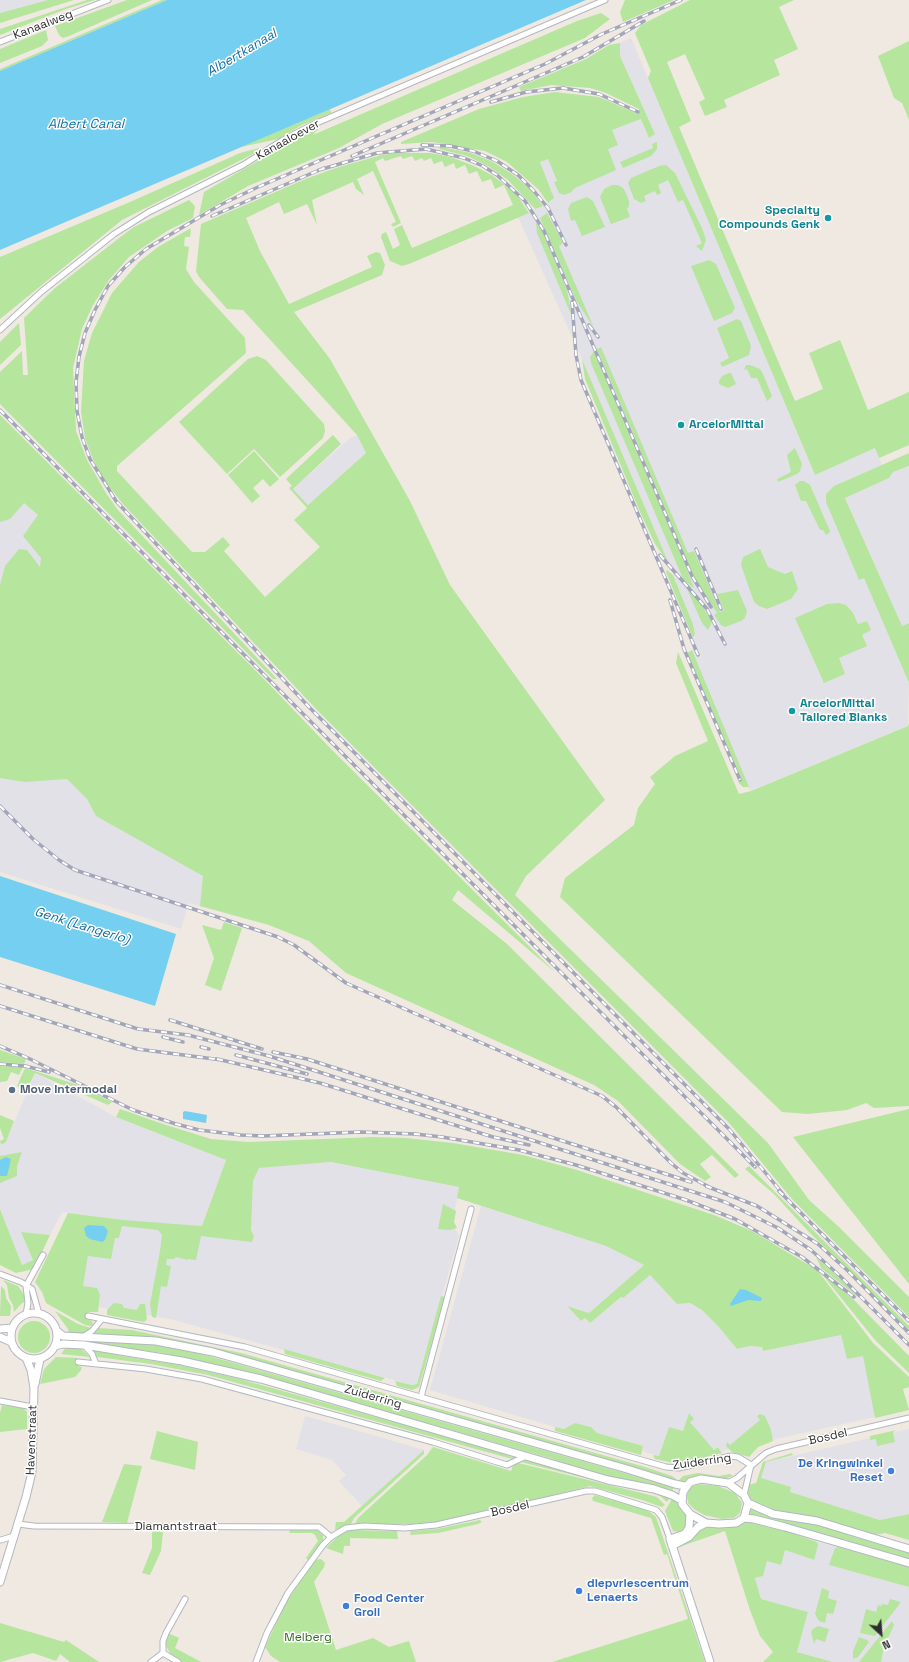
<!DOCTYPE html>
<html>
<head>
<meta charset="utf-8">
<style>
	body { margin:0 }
	#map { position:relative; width:909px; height:1662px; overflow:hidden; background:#efe9e1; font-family:"Space Grotesk",sans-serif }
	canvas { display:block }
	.north { position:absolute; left:861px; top:1614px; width:40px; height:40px; -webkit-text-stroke:3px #fff; paint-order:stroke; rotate:154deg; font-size:11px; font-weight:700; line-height:16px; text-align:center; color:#2e2e2e }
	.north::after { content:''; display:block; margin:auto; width:14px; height:18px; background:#2e2e2e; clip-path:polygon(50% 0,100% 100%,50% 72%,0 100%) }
</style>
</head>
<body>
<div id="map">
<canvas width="909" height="1662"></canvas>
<div class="north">N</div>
</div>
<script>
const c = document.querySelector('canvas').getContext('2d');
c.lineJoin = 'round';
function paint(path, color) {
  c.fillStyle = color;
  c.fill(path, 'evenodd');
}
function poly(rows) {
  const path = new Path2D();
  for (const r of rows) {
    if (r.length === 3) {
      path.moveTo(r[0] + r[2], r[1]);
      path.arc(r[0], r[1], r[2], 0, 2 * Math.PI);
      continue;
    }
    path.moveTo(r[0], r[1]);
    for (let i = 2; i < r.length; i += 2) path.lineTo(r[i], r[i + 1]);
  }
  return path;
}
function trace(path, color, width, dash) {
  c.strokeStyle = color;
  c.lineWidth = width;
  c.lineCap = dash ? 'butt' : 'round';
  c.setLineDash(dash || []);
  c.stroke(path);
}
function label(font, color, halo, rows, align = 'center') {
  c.font = font + ' "Space Grotesk",sans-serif';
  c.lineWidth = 3;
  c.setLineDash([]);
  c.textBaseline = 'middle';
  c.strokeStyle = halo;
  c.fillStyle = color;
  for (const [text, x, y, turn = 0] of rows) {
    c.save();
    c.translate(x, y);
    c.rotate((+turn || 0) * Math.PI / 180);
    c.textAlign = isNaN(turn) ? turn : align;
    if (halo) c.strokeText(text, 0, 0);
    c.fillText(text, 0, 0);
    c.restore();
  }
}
paint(poly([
	[0,0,48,0,0,13],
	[631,38,815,475,875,448,882,465,834,486,830,497,909,683,908,726,750,791,692,650,695,634,693,624,669,564,582,359,518,217,552,201,552,192,540,162,548,159,557,181,554,182,559,192,564,195,570,193,608,149,612,130,641,119,649,138,655,134,620,56,620,43],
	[357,435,366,453,308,505,293,489,350,438],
	[909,466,909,623,902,627,845,497,889,478,893,472],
	[24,503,38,515,41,557,346,973,309,941,269,925,189,903,181,929,0,872,0,507],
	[35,1073,116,1117,226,1160,202,1226,252,1242,254,1236,251,1230,253,1181,259,1168,330,1162,460,1187,452,1222,459,1236,417,1384,412,1385,170,1319,99,1307,100,1295,83,1286,88,1256,115,1237,119,1238,123,1220,62,1212,50,1235,21,1232,33,1260,22,1265,0,1209,0,1145,6,1142],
	[481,1206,606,1246,644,1265,589,1313,567,1306,581,1321,585,1318,589,1323,650,1275,677,1304,690,1303,702,1310,717,1325,737,1349,750,1346,762,1347,763,1351,841,1335,863,1356,875,1411,875,1417,722,1451,718,1447,714,1450,690,1422,689,1413,683,1431,669,1427,659,1456,642,1451,643,1446,597,1433,591,1427,575,1423,564,1429,555,1427,430,1390],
	[305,1416,369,1434,424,1450,362,1506,339,1481,346,1475,332,1460,296,1449],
	[909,1429,909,1514,881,1520,759,1484,766,1462],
	[817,1542,838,1547,835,1548,830,1565,909,1587,909,1662,881,1662,884,1647,894,1625,892,1621,859,1662,833,1662,797,1652,808,1612,761,1599,755,1578,763,1576,767,1561,785,1550,813,1560,818,1545]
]), '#e3e1e8');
paint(poly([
	[48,0,74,0,0,23,0,13],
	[87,0,95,0,66,9,0,35,0,29],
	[127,0,152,0,69,36,63,38,59,35,55,26],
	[162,0,167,0,0,71,0,69],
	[625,0,674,0,623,22,620,12],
	[690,0,794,0,779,7,798,49,774,60,780,75,724,100,727,107,705,116,699,102,705,99,685,54,667,62,691,121,679,127,795,401,823,389,809,353,840,340,868,410,909,392,909,445,879,458,875,448,815,475,648,78,651,71,635,33,641,25],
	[601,13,610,19,585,38,382,124,339,148,248,186,199,215,204,192,294,140,319,128,313,135,577,21],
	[46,30,48,40,42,46,0,63,0,49],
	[909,41,909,120,902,103,894,98,878,56],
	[620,43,620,56,655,134,649,138,641,119,612,130,618,145,608,149,616,170,575,188,570,193,564,195,559,193,554,182,557,181,548,159,540,162,554,198,548,203,538,189,507,162,485,151,432,142,401,144,401,142,479,109,523,97,555,92,599,97,638,114,639,109,606,93,590,88,551,85,521,91,519,87,586,59,609,45],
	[330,109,331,113,302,125,278,139,241,147],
	[657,142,657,149,651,156,623,168,620,162,653,148,652,144],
	[441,147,471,153,493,162,515,176,531,190,543,206,535,209,508,180,488,166,467,156,439,149],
	[259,148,261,150,122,220,0,319,0,257,130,202,240,153],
	[400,153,430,153,451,157,474,166,492,175,517,195,529,213,409,264,402,266,390,261,381,237,382,234,386,232,393,249,400,245,394,229,402,225,412,248,513,205,504,185,495,189,491,179,482,182,477,171,469,174,465,165,456,169,454,163,445,167,442,161,434,164,431,158,424,161,422,158,415,161,412,156,403,159,401,156,385,161,383,158,375,162,401,223,393,227,391,224,396,222,373,171,357,179,364,195,356,189,353,182,312,200,317,225,307,204,284,214,279,202,246,218,260,251,289,304,372,267,367,256,376,252,380,253,385,265,382,275,294,312,330,359,410,501,450,585,605,800,526,876,515,895,768,1143,809,1200,839,1227,909,1297,909,1317,792,1199,730,1124,318,711,122,503,102,477,92,457,85,438,81,412,84,361,92,333,112,293,139,262,158,247,191,228,190,237,185,237,184,246,189,247,186,269,194,282,245,338,246,353,117,466,117,471,192,552,205,552,223,537,230,545,224,551,265,597,320,547,294,520,307,508,289,488,292,486,286,479,333,435,341,444,293,489,308,505,366,453,357,435,243,310,227,309,199,277,196,271,201,224,308,178,336,168,381,155],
	[666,165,675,173,702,228,706,240,702,251,696,246,702,243,683,200,678,202,668,180,658,185,661,193,657,195,655,191,644,196,646,201,641,203,634,199,628,183,631,178,659,166],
	[612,185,618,185,623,188,626,193,629,201,629,206,627,209,630,217,611,224,600,197,604,189],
	[587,197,593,201,605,227,582,236,575,220,571,221,568,209,571,203],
	[189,200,195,206,193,218,167,231,129,257,109,280,93,305,82,329,73,368,76,431,87,460,106,493,118,510,277,679,273,679,0,404,0,372,22,351,23,375,28,375,24,318,55,288,123,235,134,227],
	[547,213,563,243,559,246,594,328,577,302,540,218],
	[536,223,542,229,567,290,572,317,537,233],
	[709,260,716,264,735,308,732,313,714,321,691,266],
	[737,319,741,321,751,346,749,355,722,367,720,363,729,358,717,328],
	[19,323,21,345,0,365,0,342],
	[601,347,688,553,694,551,720,612,724,610,717,594,738,590,747,611,745,618,741,621,725,627,721,625,714,615,717,613,694,577,597,349],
	[594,351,683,559,694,588,684,581,591,363,590,357],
	[257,356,266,360,324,424,325,431,323,438,280,477,254,449,227,474,179,422,248,359],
	[582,359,669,564,655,544,640,512,585,379],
	[746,365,750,365,760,369,763,374,772,396,767,401,757,378,751,378,747,369,744,370],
	[729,373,731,373,736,384,728,388,719,384,719,381,722,376],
	[0,415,265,680,331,749,555,972,458,890,452,900,507,944,739,1175,735,1178,712,1155,700,1164,711,1177,705,1181,680,1164,618,1101,594,1085,346,973,309,941,269,925,200,906,203,876,96,816,87,799,67,779,25,782,0,778,0,585,5,566,19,549,27,550,40,567,41,558,23,536,38,515,24,503,10,519,0,522],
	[795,448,802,464,800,471,797,474,778,482,777,479,791,472,787,455],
	[254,451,279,479,270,487,263,479,253,488,260,496,252,503,228,475],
	[909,453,909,466,893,472,889,478,845,498,902,626,909,623,909,683,864,578,859,580,826,502,826,494,834,486],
	[800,481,804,481,810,485,830,531,829,533,826,535,823,530,820,530,806,501,801,501,795,485],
	[760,549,768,567,785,574,792,571,798,589,791,599,767,609,759,606,754,602,741,565,743,557],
	[667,570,673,575,693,624,695,634,693,638,666,572],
	[687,589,698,599,712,622,708,630,702,623],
	[839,603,846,605,853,613,858,624,867,621,871,630,862,635,867,646,839,658,845,674,824,683,795,618,827,604],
	[692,650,749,787,743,787,738,782,742,780,687,653],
	[678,652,739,794,751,791,908,726,909,723,909,1106,874,1108,866,1103,847,1110,808,1114,782,1112,560,897,565,878,634,825,638,808,655,784,650,777,675,756,708,741,676,663],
	[224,922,242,928,221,991,205,985,214,958,202,925,221,930],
	[0,1050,26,1059,24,1064,0,1062],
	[0,1066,23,1067,19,1075,11,1072,7,1081,0,1082],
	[25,1068,75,1084,112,1102,108,1105,35,1073,26,1091,17,1086],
	[120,1109,163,1124,211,1139,248,1142,374,1137,406,1138,453,1143,523,1155,577,1170,714,1215,752,1231,817,1270,873,1343,909,1377,909,1387,903,1389,909,1410,875,1418,863,1356,847,1359,841,1335,763,1351,762,1347,750,1346,737,1349,717,1325,702,1310,690,1303,677,1304,650,1275,623,1298,621,1297,590,1323,585,1318,581,1321,567,1306,589,1313,644,1265,606,1246,457,1198,459,1187,331,1162,259,1168,253,1181,251,1230,254,1236,252,1242,201,1236,196,1260,188,1259,188,1260,176,1257,174,1259,167,1259,166,1265,171,1266,167,1287,161,1286,156,1318,152,1317,150,1304,160,1251,162,1235,158,1230,122,1226,119,1238,115,1238,111,1259,88,1256,83,1286,97,1288,100,1295,98,1312,88,1312,86,1319,92,1321,93,1324,91,1326,85,1325,46,1303,42,1292,35,1282,68,1213,123,1220,202,1226,226,1160,116,1117],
	[909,1109,909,1284,793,1137],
	[0,1115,14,1121,6,1142,1,1145,0,1141,4,1139,0,1128],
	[22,1152,17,1166,17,1176,0,1183,0,1156],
	[749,1166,909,1326,909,1331,807,1230,775,1195,745,1169],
	[443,1204,456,1211,454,1222,457,1228,450,1230,438,1229],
	[0,1209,22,1265,33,1260,21,1232,50,1235,34,1269,16,1273,0,1265],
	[816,1257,858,1295,858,1297,821,1268],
	[821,1273,854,1300,909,1356,909,1373,875,1340],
	[3,1280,18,1286,25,1296,26,1302,22,1303,14,1312,13,1305,9,1298,7,1285],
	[1,1286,5,1290,6,1298,11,1306,10,1316,0,1316],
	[441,1296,445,1297,419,1387,412,1390,397,1386,395,1381,412,1385,417,1384],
	[114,1303,122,1304,124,1308,137,1310,140,1304,145,1304,147,1319,144,1322,138,1321,107,1315,107,1310],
	[55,1311,78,1324,91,1328,84,1333,69,1334,68,1329],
	[34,1337,16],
	[98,1328,132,1330,241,1353,645,1467,672,1476,676,1479,675,1482,622,1464,235,1355,152,1338,94,1334],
	[68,1338,111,1339,177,1347,674,1487,672,1492,585,1471,553,1459,245,1371,162,1353,68,1341],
	[67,1346,80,1348,90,1357,61,1354],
	[91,1349,122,1356,179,1365,236,1378,473,1444,516,1458,512,1459,208,1375,151,1364,97,1357],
	[284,1349,291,1351,385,1378,381,1381,285,1354],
	[56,1357,78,1358,78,1366,82,1367,81,1370,75,1377,40,1384,44,1369],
	[2,1405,23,1408,27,1412,27,1429,0,1432,0,1413],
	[689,1413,694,1419,690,1422,714,1450,718,1447,722,1453,678,1464,655,1459,653,1455,659,1456,669,1427,683,1431],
	[760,1414,765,1416,771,1430,773,1441,758,1447,749,1457,732,1452,726,1446,727,1442,730,1445,760,1420,757,1416],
	[575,1423,591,1427,597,1433,643,1446,641,1455,555,1431,555,1427,564,1429],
	[897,1430,893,1432,895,1442,877,1446,876,1439,870,1440,870,1436],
	[157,1431,198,1442,195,1470,150,1459],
	[433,1447,511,1471,513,1465,518,1463,646,1494,657,1497,665,1505,662,1507,642,1500,590,1486,448,1521,413,1524,355,1524,358,1518,427,1455],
	[424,1450,424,1454,354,1518,351,1524,335,1530,336,1522,344,1522],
	[792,1453,793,1455,766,1462,761,1478,791,1487,790,1492,880,1520,909,1514,909,1540,885,1533,875,1535,773,1511,755,1504,748,1495,747,1485,756,1483,763,1462],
	[528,1460,671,1496,667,1502,660,1496,652,1493,617,1486,521,1462],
	[124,1464,142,1466,127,1523,102,1522],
	[698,1473,719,1476,730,1474,733,1476,723,1479,697,1476,684,1482,677,1482,683,1476],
	[697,1484,718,1486,735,1493,742,1503,740,1513,734,1518,722,1519,704,1515,694,1509,688,1503,687,1495,690,1488],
	[595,1495,647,1510,656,1517,705,1662,552,1662,688,1619,667,1554,664,1555,651,1518,593,1501,592,1498],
	[673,1497,687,1517,685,1528,679,1532,673,1531,665,1511],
	[751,1507,756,1511,793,1521,815,1523,834,1528,854,1537,909,1553,909,1559,754,1515,748,1515],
	[480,1520,482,1522,478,1524,438,1533,410,1535,411,1531,437,1529],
	[747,1520,786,1531,817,1542,818,1545,814,1560,785,1550,781,1565,767,1561,763,1576,755,1578,761,1599,808,1612,797,1652,833,1662,763,1662,773,1652,760,1636,750,1610,725,1531,679,1547,701,1527],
	[290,1530,317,1530,323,1535,323,1542,308,1560,306,1558,318,1541,315,1535,312,1533,289,1533],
	[350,1530,397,1531,398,1539,350,1538,350,1546,344,1546,343,1554,326,1548,339,1535],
	[152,1531,163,1532,161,1551,150,1575,142,1573,152,1548],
	[838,1547,909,1567,909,1587,829,1565,835,1548],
	[321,1559,325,1563,324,1567,314,1582,336,1650,373,1638,389,1647,409,1641,416,1662,280,1662,271,1656,265,1647,285,1604,315,1560],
	[822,1588,829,1591,828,1598,837,1601,833,1614,827,1613,825,1623,819,1621,815,1614],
	[890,1599,901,1602,875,1636,860,1633,866,1609,876,1612,878,1605,881,1606,882,1604,888,1605],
	[892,1621,894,1625,884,1647,881,1662,859,1662],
	[0,1623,64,1642,66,1640,99,1662,70,1662,60,1654,56,1661,33,1653,0,1662],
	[818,1626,829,1629,825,1642,816,1639,814,1644,811,1632,813,1629],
	[168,1633,179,1638,175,1648,201,1662,182,1662,170,1653,165,1644],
	[859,1637,867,1640,869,1642,858,1657,853,1659,853,1651]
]), '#b6e59e');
paint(poly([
	[167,0,586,0,0,250,0,71],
	[0,876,176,934,155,1006,0,957],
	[185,1111,207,1115,206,1123,183,1119,183,1112],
	[6,1157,11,1159,7,1176,0,1176,0,1160],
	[88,1225,104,1226,108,1231,105,1240,102,1242,90,1239,86,1236,84,1228],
	[740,1289,746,1290,762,1298,761,1301,748,1300,731,1306,730,1304]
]), '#75cff0');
const street = poly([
	[0,42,108,0],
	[0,330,41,292,114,234,149,212,243,165,283,140,312,125,605,0],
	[0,1274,21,1282,32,1289,39,1314],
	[26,1286,43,1255],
	[26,1314,28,1303,26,1286],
	[88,1316,245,1347,666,1467,679,1468,731,1456,738,1457,751,1465],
	[84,1336,92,1331,102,1319],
	[84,1345,92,1354,96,1364],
	[78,1362,146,1369,202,1379,433,1442,507,1465,526,1456],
	[421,1397,471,1209],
	[0,1401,33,1407],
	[728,1483,737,1478,766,1453,776,1449,909,1418],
	[744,1495,751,1465],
	[18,1524,34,1526,319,1527,331,1537],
	[1,1540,14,1536],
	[163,1653,163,1641,166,1633,185,1599],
	[151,1662,163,1653,178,1662],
	[256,1662,267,1633,288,1593,323,1545,331,1537,346,1528,364,1526,405,1528,436,1525,586,1491,595,1491,656,1510,662,1517,670,1539]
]);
const secondary = poly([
	[34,1336,23],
	[0,1329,12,1328],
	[57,1331,63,1336,156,1341,213,1352,627,1469,675,1484,685,1486],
	[0,1337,11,1342],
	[55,1346,63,1344,84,1345,182,1361,261,1379,608,1480,654,1489,672,1495,681,1500],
	[35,1384,40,1359],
	[701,1479,728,1483,744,1495,748,1503,744,1518,736,1523,719,1524,706,1523,690,1514,682,1504,683,1492,690,1482,701,1479],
	[748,1503,773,1514,817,1521,909,1549],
	[690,1514,689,1528,685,1534,670,1539,710,1662],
	[744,1518,754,1519,785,1527,909,1563],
	[672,1546,689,1537,698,1527,706,1523],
	[0,1582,26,1497,32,1472,34,1388,31,1370,26,1358]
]);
trace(street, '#b4b7c1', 7);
trace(secondary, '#b4b7c1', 9);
trace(street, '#fff', 5);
trace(secondary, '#fff', 7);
const rail = poly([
	[681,0,602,34,545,64,258,187,220,205,146,249,125,267,108,286,95,310,85,333,79,357,76,382,77,411,82,437,90,459,116,501,309,707,729,1129,783,1194],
	[491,102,526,92,563,88,599,94,638,112],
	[422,145,450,146,473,151,497,161,518,175,533,190,548,208,566,245],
	[352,156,583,57,644,21],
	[319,170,377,153,426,149,464,158,483,166,497,175,525,201,544,231,692,576,711,607],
	[212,216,324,168],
	[572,302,576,355,581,380,698,655],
	[589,325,598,337],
	[0,410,755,1167],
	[696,549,721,609],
	[660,555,707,609,725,644],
	[670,600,684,649,740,780],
	[0,806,33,839,59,860,75,870,278,937,294,945,346,983,602,1096,616,1107,671,1163,683,1173,711,1188],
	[0,985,138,1029,188,1035,269,1056,725,1202,778,1228,811,1250,840,1276,909,1345],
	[0,1006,137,1049,222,1060],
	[170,1020,262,1049],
	[163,1037,183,1042],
	[0,1046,28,1058,133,1110,176,1124,199,1130,241,1135,263,1136,361,1132,415,1134,442,1137,519,1150,576,1165,686,1200,735,1219,802,1257,854,1297],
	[201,1047,209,1049],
	[273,1052,307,1059,691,1182],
	[236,1055,307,1074],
	[217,1059,320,1083,493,1137,529,1145],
	[0,1064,25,1066,49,1072],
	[706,1186,757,1206,818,1244,848,1271,909,1333],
	[779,1191,909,1321]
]);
trace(rail, '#a3a6b8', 3.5);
trace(rail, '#fff', 2, [6]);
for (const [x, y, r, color] of [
	[828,218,4,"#0f9aa8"],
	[681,425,4,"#0f9aa8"],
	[792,711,4,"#0f9aa8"],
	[12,1090,4,"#5c6f8a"],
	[891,1471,4,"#3f7fe0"],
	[579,1591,4,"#3f7fe0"],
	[346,1606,4,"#3f7fe0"]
]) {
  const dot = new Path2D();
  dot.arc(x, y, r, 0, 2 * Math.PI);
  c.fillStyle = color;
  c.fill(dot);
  trace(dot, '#fff', 1.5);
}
label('12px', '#2e2e2e', '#fff', [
	["Kanaalweg",43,25,-21],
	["Kanaaloever",288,140,-29],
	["Zuiderring",373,1397,16],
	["Bosdel",828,1437,-13],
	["Havenstraat",32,1440,-88],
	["Zuiderring",702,1462,-8],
	["Bosdel",510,1509,-13],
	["Diamantstraat",176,1527]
]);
label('bold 12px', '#0d838f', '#fff', [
	["Specialty",820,211,"right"],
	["Compounds Genk",820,225,"right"],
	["ArcelorMittal",689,425],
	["ArcelorMittal",800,704],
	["Tailored Blanks",800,718]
], 'left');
label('bold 12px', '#4e5e75', '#fff', [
	["Move Intermodal",20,1090]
], 'left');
label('bold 12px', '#366cbe', '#fff', [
	["De Kringwinkel",883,1464,"right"],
	["Reset",883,1478,"right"],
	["diepvriescentrum",587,1584],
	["Lenaerts",587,1598],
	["Food Center",354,1599],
	["Groli",354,1613]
], 'left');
label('12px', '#2c6e1b', '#fff', [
	["Melberg",308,1638]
]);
label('italic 13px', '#0d6fa3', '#fff', [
	["Albertkanaal",242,53,-31],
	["Albert Canal",86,124],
	["Genk (Langerlo)",82,926,17]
]);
</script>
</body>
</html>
